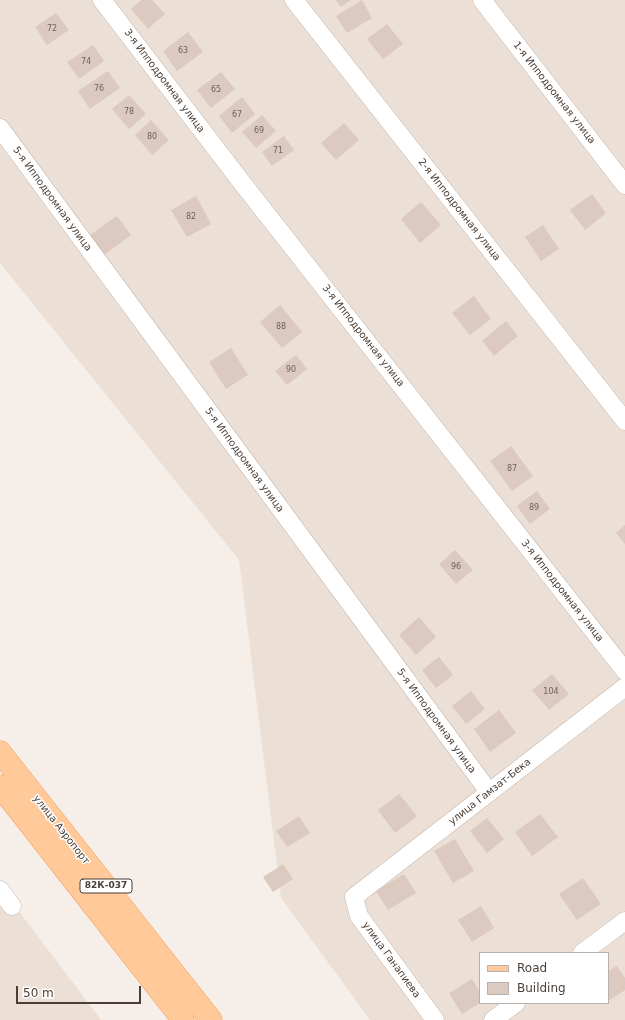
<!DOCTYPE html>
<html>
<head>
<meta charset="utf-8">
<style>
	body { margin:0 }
	#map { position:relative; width:625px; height:1020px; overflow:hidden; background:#f6efe9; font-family:"DejaVu Sans",sans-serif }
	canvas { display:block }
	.legend { position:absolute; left:479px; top:952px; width:130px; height:52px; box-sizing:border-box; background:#fff; border:1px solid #b7b2af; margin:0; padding:5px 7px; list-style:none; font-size:12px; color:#4b3e36 }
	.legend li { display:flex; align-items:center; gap:8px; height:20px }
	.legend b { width:20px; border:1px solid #b7b2af }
	.scale { position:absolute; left:16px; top:986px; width:125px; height:18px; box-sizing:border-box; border:2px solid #4b3e36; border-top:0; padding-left:5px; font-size:12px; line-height:14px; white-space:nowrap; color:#4b3e36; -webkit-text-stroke:3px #fff; paint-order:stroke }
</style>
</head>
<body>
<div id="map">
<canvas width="625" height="1020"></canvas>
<ul class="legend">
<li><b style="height:5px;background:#ffc999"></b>Road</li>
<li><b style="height:11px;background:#dccac0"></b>Building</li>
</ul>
<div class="scale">50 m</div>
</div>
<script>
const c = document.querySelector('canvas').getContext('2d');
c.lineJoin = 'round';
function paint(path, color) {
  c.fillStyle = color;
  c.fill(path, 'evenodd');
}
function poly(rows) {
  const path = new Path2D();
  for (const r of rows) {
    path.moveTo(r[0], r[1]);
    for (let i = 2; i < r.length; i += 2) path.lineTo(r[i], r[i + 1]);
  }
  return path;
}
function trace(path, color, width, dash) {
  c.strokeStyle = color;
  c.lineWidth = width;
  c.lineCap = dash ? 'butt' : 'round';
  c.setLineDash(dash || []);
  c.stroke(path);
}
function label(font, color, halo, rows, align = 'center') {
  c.font = font + ' "DejaVu Sans",sans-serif';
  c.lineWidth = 3;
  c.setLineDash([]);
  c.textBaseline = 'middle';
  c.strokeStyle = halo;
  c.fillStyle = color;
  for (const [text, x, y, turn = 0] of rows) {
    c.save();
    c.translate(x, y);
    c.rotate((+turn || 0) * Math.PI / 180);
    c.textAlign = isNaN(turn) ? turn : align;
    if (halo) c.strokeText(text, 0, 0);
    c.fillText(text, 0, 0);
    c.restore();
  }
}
paint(poly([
	[0,0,625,0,625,1020,370,1020,281,898,239,560,0,263],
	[480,953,608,953,608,1003,480,1003],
	[0,886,101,1020,0,1020]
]), '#ebdfd6');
paint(poly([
	[141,0,152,0,165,14,148,29,131,9],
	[336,0,351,0,341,7],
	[362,0,372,18,347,33,336,16],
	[56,13,69,30,47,45,35,27],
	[387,24,403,44,383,59,367,39],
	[188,32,203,52,177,71,163,51],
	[93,45,104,61,79,79,67,62],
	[108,71,120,88,90,109,78,91],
	[221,72,235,89,211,108,197,90],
	[129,95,146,114,129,129,112,109],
	[242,97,255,114,232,133,219,116],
	[262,115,276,131,256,148,242,132],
	[151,120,169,140,152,155,135,135],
	[344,123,359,140,336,160,321,143],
	[284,136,294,150,272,166,262,152],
	[592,194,606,213,585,230,570,210],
	[196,196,211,224,187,237,171,210],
	[421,202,441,225,420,243,401,219],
	[117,216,131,235,104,255,90,235],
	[543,225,559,249,541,261,525,237],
	[474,296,491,319,470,335,452,313],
	[280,305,302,332,282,348,260,322],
	[506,321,518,336,494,356,482,341],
	[231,348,248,375,226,389,209,362],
	[296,355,307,369,287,385,275,371],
	[511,446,533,476,512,491,490,461],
	[537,491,550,509,530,524,517,506],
	[625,525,625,544,616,533],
	[455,550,473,570,456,584,439,564],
	[419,617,436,637,416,655,399,635],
	[439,657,453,675,436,688,422,670],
	[552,674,569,694,549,710,532,690],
	[471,691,485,709,466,724,452,706],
	[499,710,516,733,490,752,474,729],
	[399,794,417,816,395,833,378,810],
	[540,814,558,837,532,856,515,832],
	[299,816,310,833,287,847,276,831],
	[487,818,504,839,487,853,470,831],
	[455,839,474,871,453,883,434,851],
	[283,864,293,879,273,892,263,877],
	[404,874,416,893,388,910,376,891],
	[583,878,601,904,577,920,559,894],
	[481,906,494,928,472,942,458,920],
	[617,966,625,978,625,990,608,1001,608,971],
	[472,979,480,992,480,1003,462,1014,449,993]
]), '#dccac0');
const street = poly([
	[102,0,243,184,625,671],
	[294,0,625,421],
	[482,0,625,185],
	[0,128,489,792],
	[0,890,12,906],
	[582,953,625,921],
	[435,1020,359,916,354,897,625,687],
	[493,1020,516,1003]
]);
const primary = poly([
	[0,752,211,1020],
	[0,786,183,1020]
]);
trace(street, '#c6b7ad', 19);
trace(primary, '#f19f5c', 23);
trace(street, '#fff', 18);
trace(primary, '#ffc999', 22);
label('8px', '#6f6158', null, [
	["72",52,29],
	["63",183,51],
	["74",86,62],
	["76",99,89],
	["65",216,90],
	["78",129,112],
	["67",237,115],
	["69",259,131],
	["80",152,137],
	["71",278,151],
	["82",191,217],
	["88",281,327],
	["90",291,370],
	["87",512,469],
	["89",534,508],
	["96",456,567],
	["104",551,692]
]);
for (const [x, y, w] of [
	[106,886,52]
]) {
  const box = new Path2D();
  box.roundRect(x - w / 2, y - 7, w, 14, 3);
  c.fillStyle = '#fff';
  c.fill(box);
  trace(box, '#4b3e36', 1);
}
label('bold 9px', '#4b3e36', null, [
	["82К-037",106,886]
]);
label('10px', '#4b3e36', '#fff', [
	["3-я Ипподромная улица",164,81,53],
	["1-я Ипподромная улица",554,93,52],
	["5-я Ипподромная улица",52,199,54],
	["2-я Ипподромная улица",459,210,52],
	["3-я Ипподромная улица",363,336,52],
	["5-я Ипподромная улица",244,460,54],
	["3-я Ипподромная улица",562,591,52],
	["5-я Ипподромная улица",436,721,54],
	["улица Гамзат-Бека",490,792,-38],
	["улица Аэропорт",61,830,52],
	["улица Ганапиева",391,960,54]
]);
</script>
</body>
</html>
